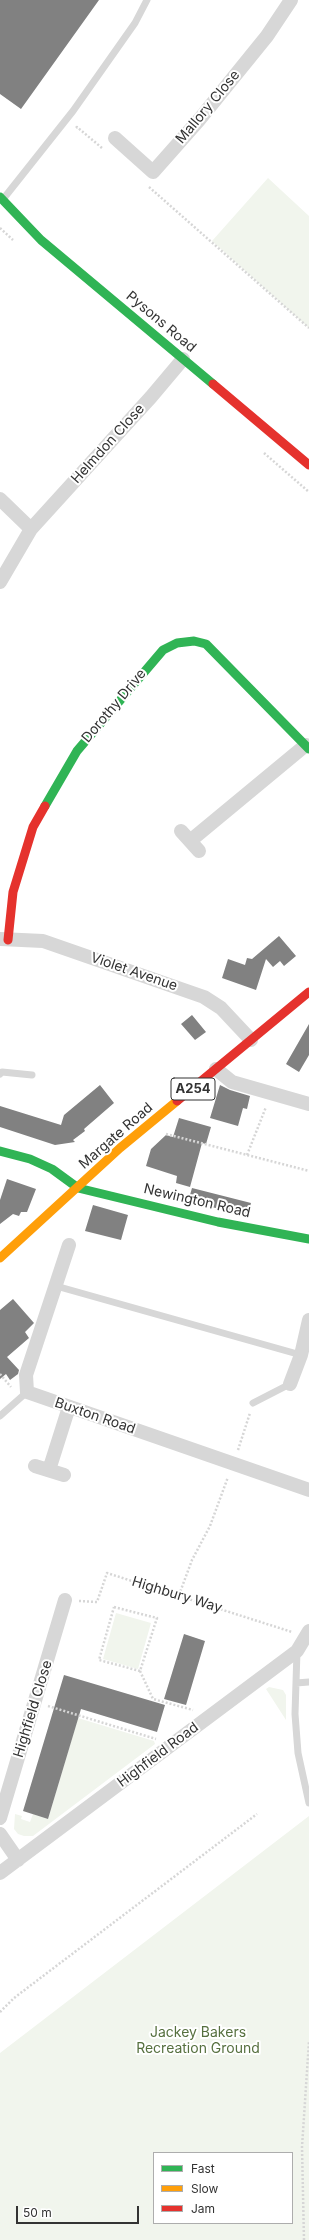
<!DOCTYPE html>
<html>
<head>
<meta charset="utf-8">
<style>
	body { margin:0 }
	#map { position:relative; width:309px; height:2240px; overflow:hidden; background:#fff; font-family:Inter,sans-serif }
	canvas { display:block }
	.legend { position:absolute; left:153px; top:2152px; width:140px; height:72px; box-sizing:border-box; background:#fff; border:1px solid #adadad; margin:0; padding:5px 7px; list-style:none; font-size:12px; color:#333 }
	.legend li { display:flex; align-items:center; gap:8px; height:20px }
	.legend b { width:20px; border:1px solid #adadad }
	.scale { position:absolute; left:16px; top:2206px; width:123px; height:18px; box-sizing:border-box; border:2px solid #333; border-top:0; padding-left:5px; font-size:12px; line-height:14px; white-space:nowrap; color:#333; -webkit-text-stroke:3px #fff; paint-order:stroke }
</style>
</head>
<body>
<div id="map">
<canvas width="309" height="2240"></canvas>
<ul class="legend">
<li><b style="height:5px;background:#30b455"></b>Fast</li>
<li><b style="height:5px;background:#ff9f0a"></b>Slow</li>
<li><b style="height:5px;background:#e5322d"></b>Jam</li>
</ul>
<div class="scale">50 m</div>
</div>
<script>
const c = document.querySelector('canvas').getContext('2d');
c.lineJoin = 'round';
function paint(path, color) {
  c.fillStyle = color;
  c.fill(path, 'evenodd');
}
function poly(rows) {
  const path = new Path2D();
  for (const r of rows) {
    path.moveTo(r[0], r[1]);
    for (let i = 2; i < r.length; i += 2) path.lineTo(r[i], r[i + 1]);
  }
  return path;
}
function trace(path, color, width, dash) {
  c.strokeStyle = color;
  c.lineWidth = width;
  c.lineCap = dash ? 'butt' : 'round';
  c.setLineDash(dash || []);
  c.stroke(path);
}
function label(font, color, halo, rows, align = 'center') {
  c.font = font + ' Inter,sans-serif';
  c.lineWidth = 4;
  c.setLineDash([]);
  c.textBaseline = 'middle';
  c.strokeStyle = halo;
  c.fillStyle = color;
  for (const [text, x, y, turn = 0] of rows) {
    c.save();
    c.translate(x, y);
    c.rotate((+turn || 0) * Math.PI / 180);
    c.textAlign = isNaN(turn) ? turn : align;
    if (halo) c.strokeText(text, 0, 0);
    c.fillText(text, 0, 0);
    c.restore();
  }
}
paint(poly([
	[268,178,309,216,309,328,212,241],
	[116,1613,151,1623,138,1669,103,1659],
	[269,1687,283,1690,286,1695,286,1720,266,1689],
	[78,1718,154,1741,155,1744,33,1836,24,1836,18,1834,14,1829,15,1814,22,1816,21,1819,30,1822,33,1814,48,1819],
	[309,1816,309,2240,0,2240,0,2053],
	[154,2153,292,2153,292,2223,154,2223]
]), '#f1f5ed');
paint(poly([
	[0,0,99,0,21,109,0,94],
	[279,936,296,956,284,966,280,961,273,967,266,959,256,990,222,978,228,959,245,965,247,958,252,959],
	[192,1015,206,1032,195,1040,181,1024],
	[309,1024,309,1055,299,1072,286,1064],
	[100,1085,114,1103,84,1129,85,1131,73,1140,75,1142,55,1145,0,1127,0,1106,61,1125,64,1115],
	[220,1085,230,1090,250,1096,247,1109,243,1108,238,1126,210,1118],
	[179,1118,211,1127,206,1144,202,1143,190,1187,176,1183,177,1176,146,1166,151,1149,166,1135,173,1137],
	[7,1179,36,1189,27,1212,21,1212,19,1216,13,1214,0,1224,0,1200],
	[192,1188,251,1203,248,1215,188,1202],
	[93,1205,128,1215,121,1240,85,1231],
	[13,1299,34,1323,25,1332,29,1338,7,1357,19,1370,18,1374,10,1380,6,1374,0,1379,0,1310],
	[184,1634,205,1641,186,1705,164,1699],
	[64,1675,165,1705,157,1732,81,1709,48,1819,23,1811]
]), '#818181');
trace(poly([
	[76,128,77,127,102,148],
	[149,187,309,328],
	[0,228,13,240],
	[264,453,309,492],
	[166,1134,309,1171],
	[247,1155,266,1107],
	[0,1374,11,1387],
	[238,1450,250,1413],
	[179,1595,192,1560,210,1526,228,1477],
	[79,1601,97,1602,107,1573,292,1632],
	[114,1607,157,1618,140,1671,99,1660,114,1607],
	[140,1671,153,1699,193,1710],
	[48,1706,156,1739],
	[0,2012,14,1998,257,1814],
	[304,2240,302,2147,309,2041]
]), '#d6d6d6', 2.5, [2, 2]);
trace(poly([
	[4,198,73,111,135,23,147,0],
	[0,1074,2,1072,32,1075],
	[56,1286,301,1355],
	[253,1403,290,1384],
	[0,1416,27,1392],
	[297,1651,295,1714,298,1753,309,1803],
	[296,1683,309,1682]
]), '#d7d7d7', 7);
trace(poly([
	[115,138,153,172,199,120,267,36,291,0],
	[0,499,31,529],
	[0,582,31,529,151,397,183,359],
	[181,831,199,851],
	[190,841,306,745],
	[0,939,43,941,204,997,221,1008,251,1040],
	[216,1069,232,1082,309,1104],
	[69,1245,26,1375,27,1392,309,1490],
	[290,1384,301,1355,309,1320],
	[35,1466,64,1475],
	[49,1470,69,1407],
	[0,1818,65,1600],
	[0,1834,18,1860],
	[0,1873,297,1651,309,1631]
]), '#d7d7d7', 14);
trace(poly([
	[0,197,41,240,213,384],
	[45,806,77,751,163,650,177,643,194,641,206,644,309,749],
	[0,1151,30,1159,52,1169,78,1188,218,1222,309,1239]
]), '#30b455', 9);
trace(poly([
	[0,1258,120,1148,177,1101]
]), '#ff9f0a', 9);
trace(poly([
	[213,384,309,465],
	[8,940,13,892,33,827,45,806],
	[177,1101,309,992]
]), '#e5322d', 9);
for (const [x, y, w] of [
	[193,1089,44]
]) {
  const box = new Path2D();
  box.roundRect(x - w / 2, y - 11, w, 22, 3);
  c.fillStyle = '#fff';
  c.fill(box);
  trace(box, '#333', 1);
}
label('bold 13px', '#333', null, [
	["A254",193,1089]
]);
label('14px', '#333', '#fff', [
	["Mallory Close",208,107,-50],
	["Pysons Road",161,322,40],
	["Helmdon Close",108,444,-48],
	["Dorothy Drive",114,706,-50],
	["Violet Avenue",134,972,19],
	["Margate Road",116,1136,-41],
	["Newington Road",197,1201,13],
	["Buxton Road",95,1416,19],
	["Highbury Way",177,1595,17],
	["Highfield Close",33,1709,-73],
	["Highfield Road",158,1755,-37]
]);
label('14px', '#56703f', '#fff', [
	["Jackey Bakers",198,2033],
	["Recreation Ground",198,2049]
]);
</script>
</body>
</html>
